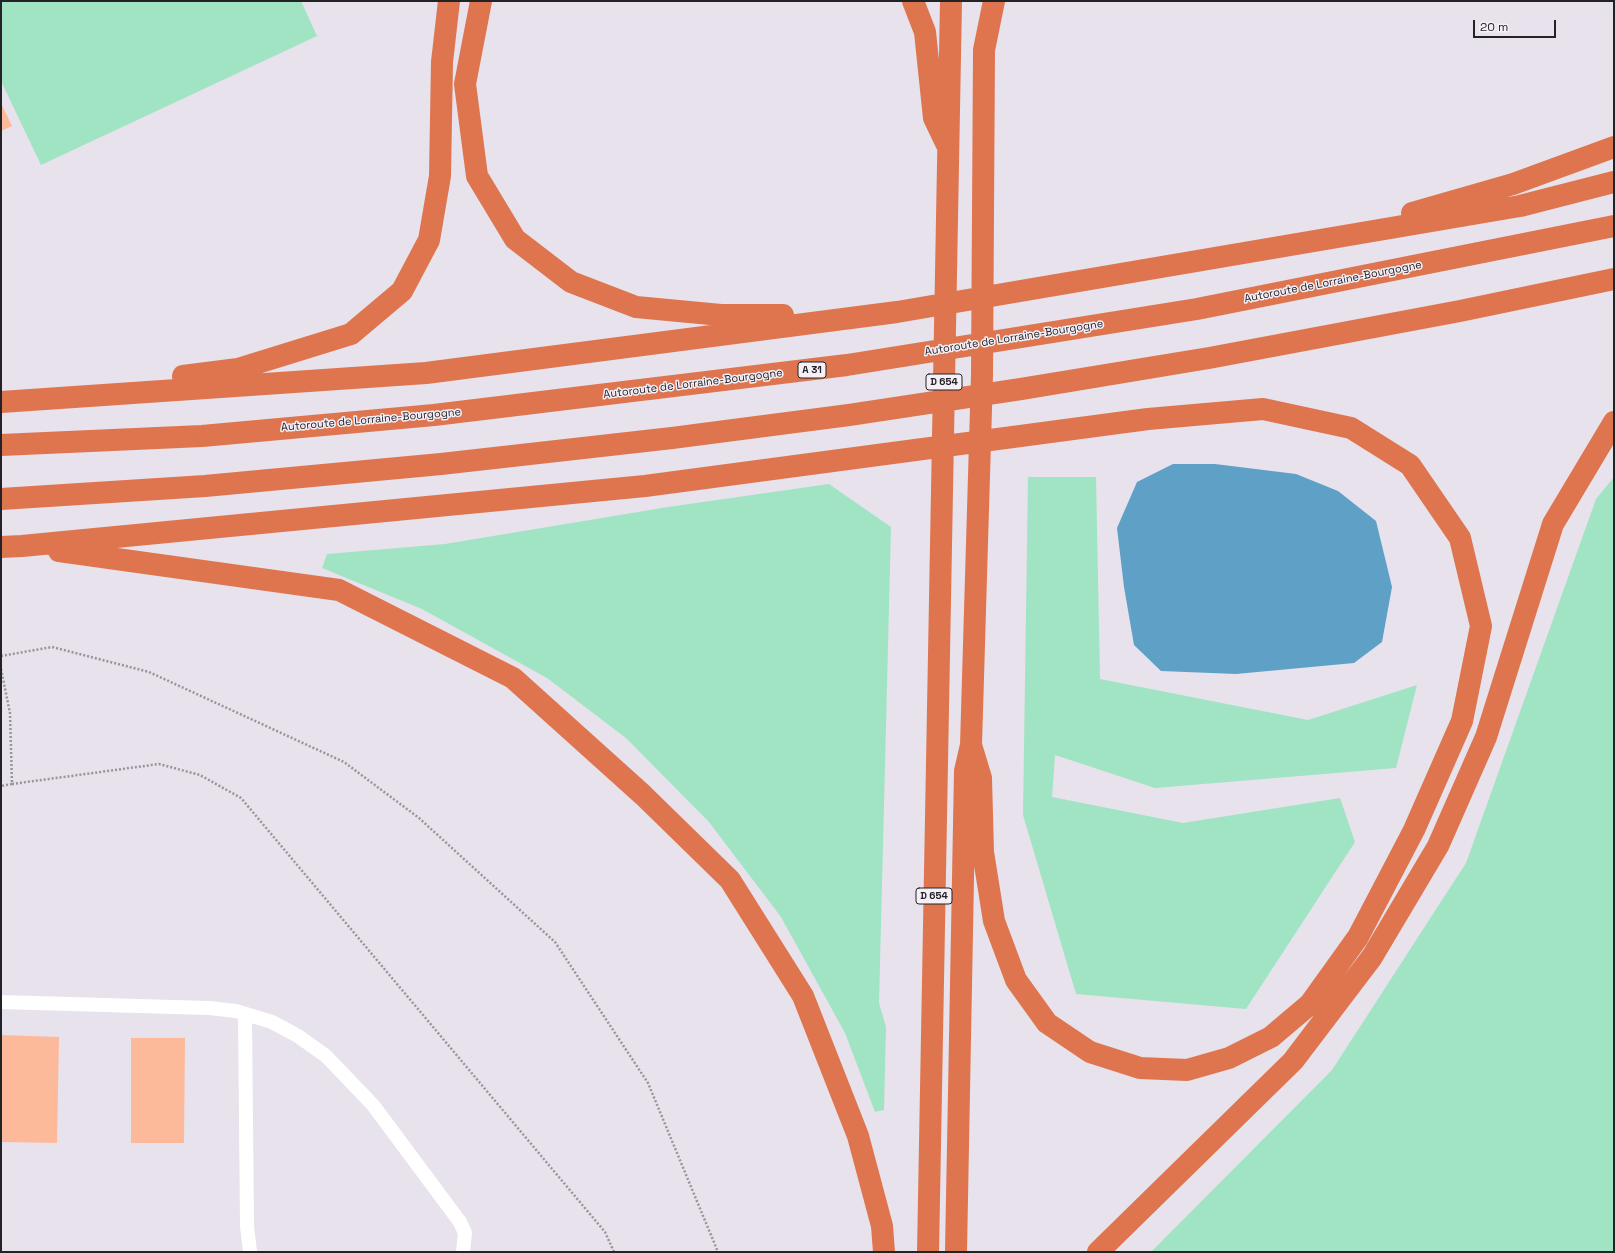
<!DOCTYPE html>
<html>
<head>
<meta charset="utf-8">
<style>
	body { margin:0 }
	#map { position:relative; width:1615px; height:1253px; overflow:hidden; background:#e7e2eb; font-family:"Space Grotesk",sans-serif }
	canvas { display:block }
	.frame { position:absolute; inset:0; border:2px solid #232225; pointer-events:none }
	.scale { position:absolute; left:1473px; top:20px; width:83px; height:18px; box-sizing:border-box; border:2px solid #232225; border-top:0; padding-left:5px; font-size:12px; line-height:14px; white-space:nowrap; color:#232225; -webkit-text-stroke:3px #f5f0f8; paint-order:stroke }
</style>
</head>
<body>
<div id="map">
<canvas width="1615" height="1253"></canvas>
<div class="frame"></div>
<div class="scale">20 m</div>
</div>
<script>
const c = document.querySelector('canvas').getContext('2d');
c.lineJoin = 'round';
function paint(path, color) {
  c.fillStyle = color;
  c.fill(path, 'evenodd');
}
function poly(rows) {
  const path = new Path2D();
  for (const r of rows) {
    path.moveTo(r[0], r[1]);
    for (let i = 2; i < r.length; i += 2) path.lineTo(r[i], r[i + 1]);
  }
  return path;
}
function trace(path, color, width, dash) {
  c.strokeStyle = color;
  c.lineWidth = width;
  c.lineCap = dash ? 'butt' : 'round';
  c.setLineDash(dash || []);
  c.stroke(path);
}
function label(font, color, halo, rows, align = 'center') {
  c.font = font + ' "Space Grotesk",sans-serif';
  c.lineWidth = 3;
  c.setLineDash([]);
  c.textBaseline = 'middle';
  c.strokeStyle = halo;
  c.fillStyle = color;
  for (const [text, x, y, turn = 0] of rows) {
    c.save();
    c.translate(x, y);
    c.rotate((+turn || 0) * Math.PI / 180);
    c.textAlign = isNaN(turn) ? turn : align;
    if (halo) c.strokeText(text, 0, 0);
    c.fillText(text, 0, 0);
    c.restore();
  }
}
paint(poly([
	[1,1,301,1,317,36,41,165,1,81],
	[1028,477,1096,477,1100,679,1308,720,1417,685,1396,768,1155,788,1055,755,1052,797,1183,823,1340,798,1355,842,1246,1009,1076,994,1023,815],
	[1614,477,1614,1252,1151,1252,1332,1070,1466,863,1596,499],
	[829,484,891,527,879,1003,886,1027,884,1110,875,1112,845,1033,781,917,709,822,626,738,547,678,422,609,322,568,327,554,445,544,668,507]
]), '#a1e4c3');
paint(poly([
	[1173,464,1215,464,1296,474,1338,491,1376,521,1392,587,1382,642,1354,663,1236,674,1161,671,1134,645,1124,587,1117,528,1137,482]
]), '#5fa0c6');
paint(poly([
	[1,103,12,126,1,131],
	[1,1035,59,1037,57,1143,1,1142],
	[131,1038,185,1038,184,1143,131,1143]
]), '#fcba9b');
trace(poly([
	[1,656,52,647,149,672,344,762,419,818,555,942,648,1083,718,1252],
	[1,669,10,713,12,784,1,786],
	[12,784,159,764,200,775,241,798,605,1232,614,1252]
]), '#98949b', 2.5, [2, 2]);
trace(poly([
	[1,1002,209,1008,236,1011,272,1022,298,1036,326,1056,373,1105,460,1222,465,1233,463,1252],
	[245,1014,247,1226,250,1252]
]), '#fff', 14);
trace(poly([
	[481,1,465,84,477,176,515,239,571,282,636,307,721,315,783,315],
	[913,1,925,32,934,118,946,143],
	[1412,213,1513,184,1614,147],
	[183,376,238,369,351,334,402,291,429,240,440,176,442,62,449,1],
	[1,402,426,373,897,312,1520,206,1614,182],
	[1,445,202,436,434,415,847,365,1197,309,1614,226],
	[1,499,205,486,441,464,672,438,849,415,1021,389,1209,358,1460,311,1614,279],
	[1,547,22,546,645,486,1148,419,1263,409,1351,428,1410,465,1460,538,1481,626,1462,721,1414,830,1358,937,1310,1004,1271,1037,1229,1058,1187,1070,1140,1068,1090,1052,1047,1023,1016,980,994,921,983,852,981,778,971,745],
	[59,551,339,590,513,678,643,795,730,880,803,996,858,1136,882,1226,884,1252],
	[928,1252,951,1],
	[956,1252,965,771,971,745,982,375,984,50,994,1],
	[1098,1252,1293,1061,1372,957,1438,846,1486,737,1553,524,1614,422]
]), '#de754f', 22);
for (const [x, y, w] of [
	[812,370,28],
	[944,382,36],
	[934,896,36]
]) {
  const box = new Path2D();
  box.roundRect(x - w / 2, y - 8, w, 16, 3);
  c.fillStyle = '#f5f0f8';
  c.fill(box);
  trace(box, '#232225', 1);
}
label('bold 10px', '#232225', null, [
	["A 31",812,370],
	["D 654",944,382],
	["D 654",934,896]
]);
label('11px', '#232225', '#f5f0f8', [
	["Autoroute de Lorraine-Bourgogne",1333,282,-11],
	["Autoroute de Lorraine-Bourgogne",1014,338,-9],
	["Autoroute de Lorraine-Bourgogne",693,384,-7],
	["Autoroute de Lorraine-Bourgogne",371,420,-5]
]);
</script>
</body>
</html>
